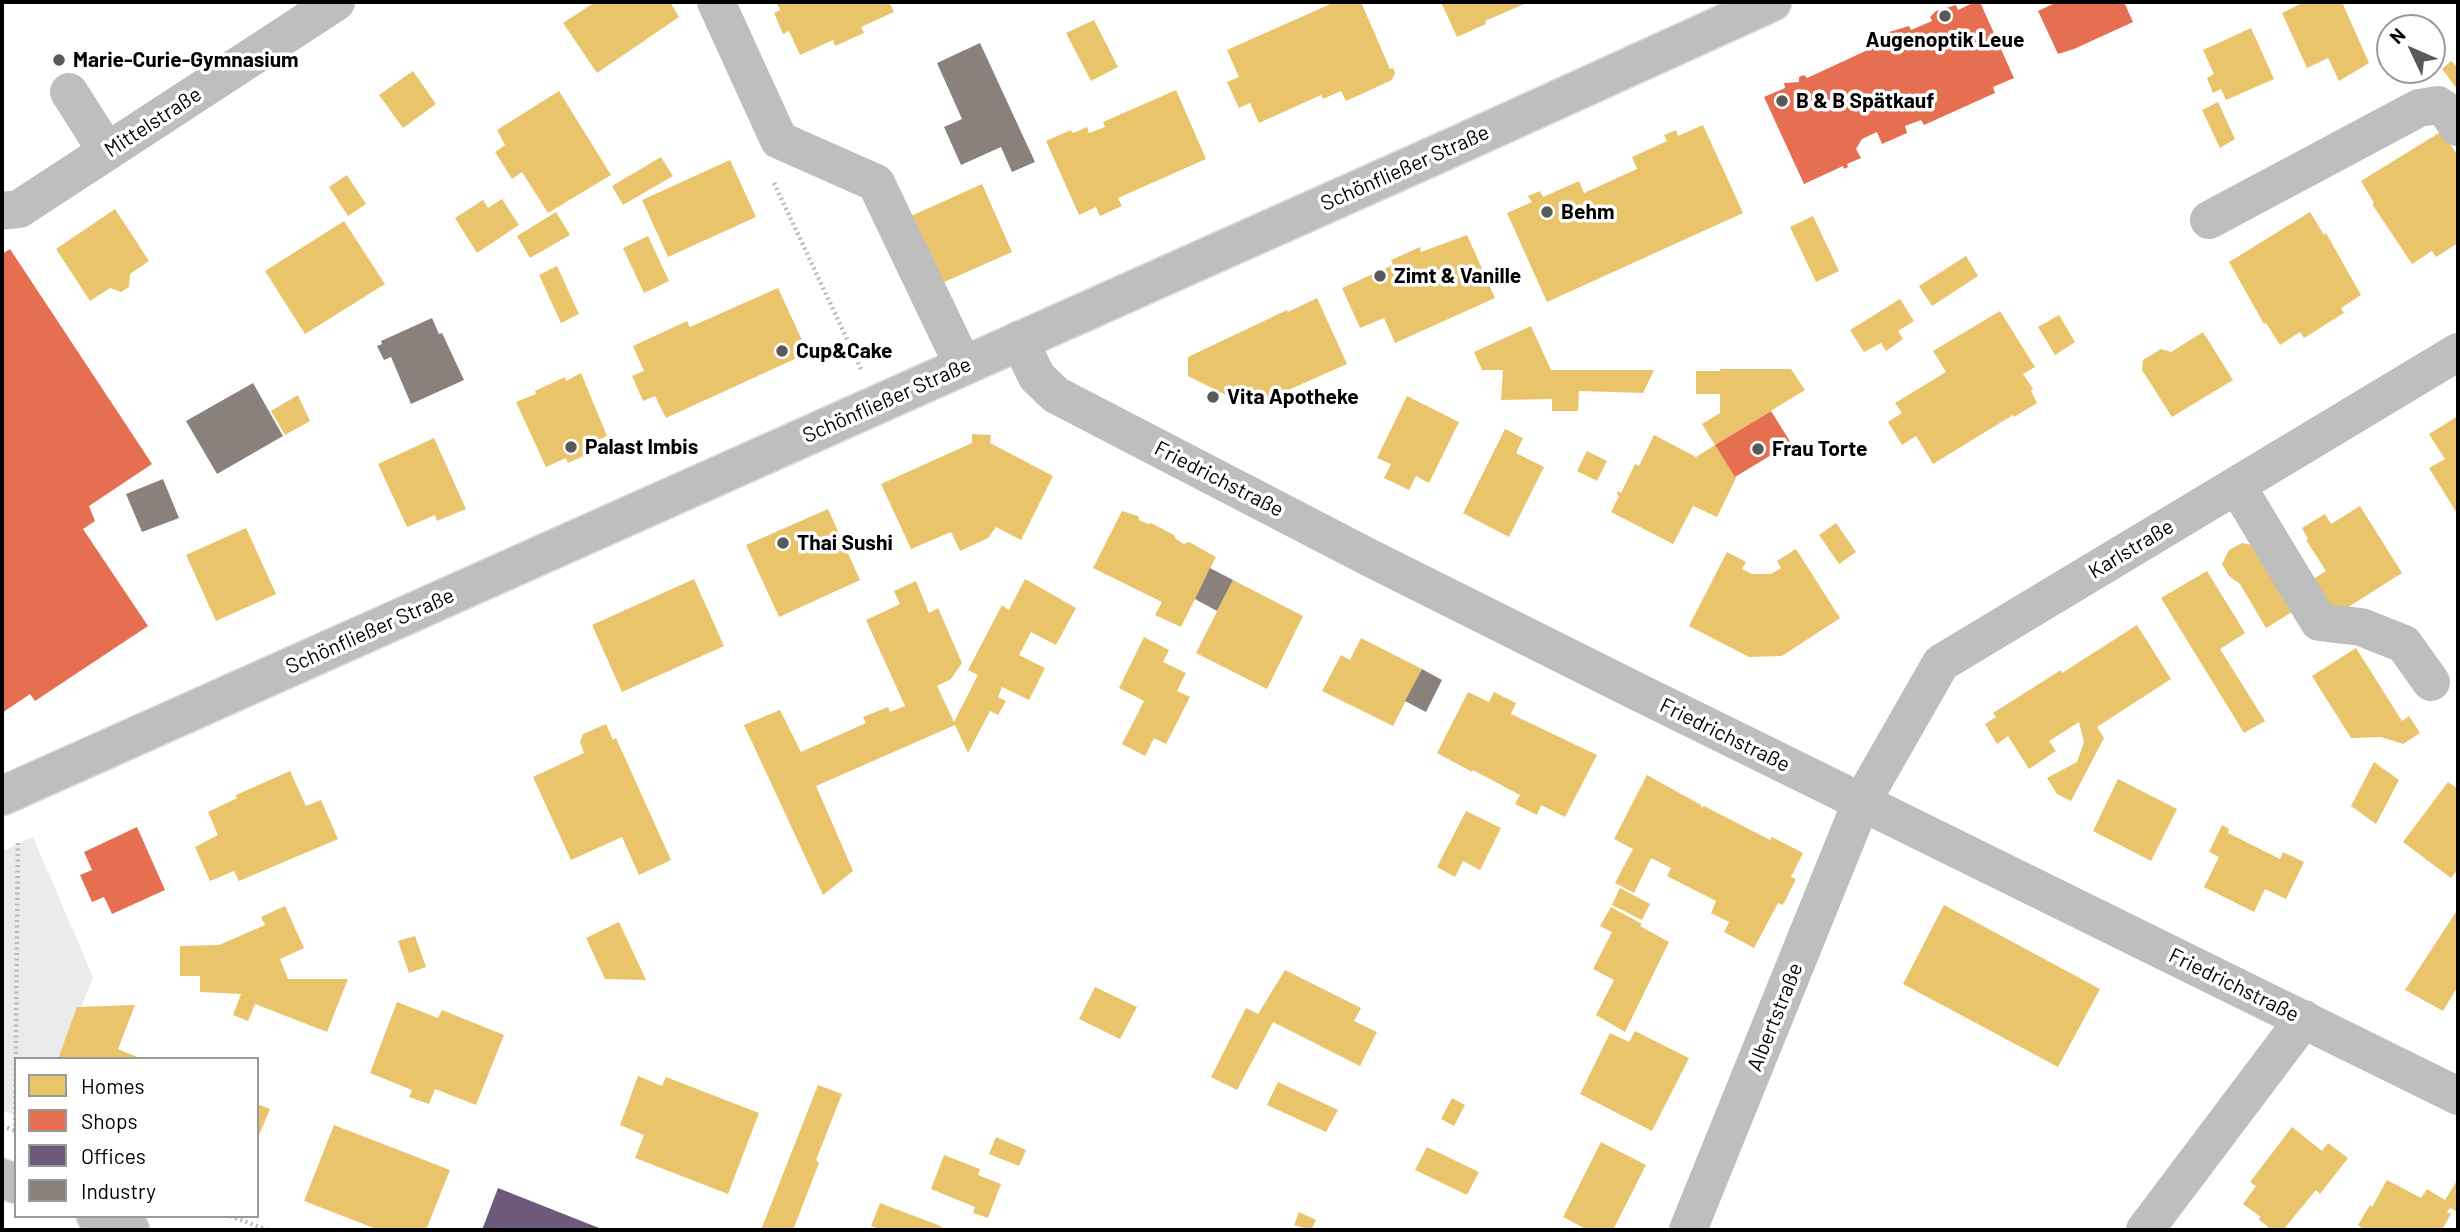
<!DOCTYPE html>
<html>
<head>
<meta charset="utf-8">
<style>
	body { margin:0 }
	#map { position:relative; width:2460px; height:1232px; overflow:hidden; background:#fff; font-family:Barlow,sans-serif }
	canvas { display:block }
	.frame { position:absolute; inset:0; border:4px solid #000; pointer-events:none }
	.legend { position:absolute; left:14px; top:1057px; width:245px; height:161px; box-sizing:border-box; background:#fff; border:2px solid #999; margin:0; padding:9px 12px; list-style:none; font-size:21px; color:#000 }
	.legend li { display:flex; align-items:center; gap:14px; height:35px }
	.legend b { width:35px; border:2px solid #999 }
	.north { position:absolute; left:2376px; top:14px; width:70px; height:70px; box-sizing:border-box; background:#fff; border:2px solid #999; border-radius:50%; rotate:314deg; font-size:19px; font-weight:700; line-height:28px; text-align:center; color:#000 }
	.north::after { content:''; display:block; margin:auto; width:24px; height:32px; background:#595959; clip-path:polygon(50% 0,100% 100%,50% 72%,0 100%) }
</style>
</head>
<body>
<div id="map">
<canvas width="2460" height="1232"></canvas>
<div class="frame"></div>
<ul class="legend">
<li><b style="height:19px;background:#e9c46a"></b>Homes</li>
<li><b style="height:19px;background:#e76f51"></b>Shops</li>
<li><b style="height:19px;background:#6d597a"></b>Offices</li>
<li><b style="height:19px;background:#8a817c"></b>Industry</li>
</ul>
<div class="north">N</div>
</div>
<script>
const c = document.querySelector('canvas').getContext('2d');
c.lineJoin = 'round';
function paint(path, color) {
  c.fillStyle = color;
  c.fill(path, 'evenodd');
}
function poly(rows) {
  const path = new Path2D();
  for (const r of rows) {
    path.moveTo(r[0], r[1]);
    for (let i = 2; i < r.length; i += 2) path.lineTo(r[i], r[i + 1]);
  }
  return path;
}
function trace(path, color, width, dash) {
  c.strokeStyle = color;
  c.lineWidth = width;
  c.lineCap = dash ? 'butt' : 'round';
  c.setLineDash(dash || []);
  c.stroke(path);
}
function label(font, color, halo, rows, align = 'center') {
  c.font = font + ' Barlow,sans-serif';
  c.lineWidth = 7;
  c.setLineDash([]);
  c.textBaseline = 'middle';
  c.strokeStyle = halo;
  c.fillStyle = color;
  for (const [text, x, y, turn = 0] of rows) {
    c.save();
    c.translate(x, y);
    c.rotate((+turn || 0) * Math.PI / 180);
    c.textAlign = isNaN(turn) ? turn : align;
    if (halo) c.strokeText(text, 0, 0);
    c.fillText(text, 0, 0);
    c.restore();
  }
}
paint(poly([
	[33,837,93,977,61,1059,16,1059,16,1115,2,1111,2,851]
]), '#ebebeb');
paint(poly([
	[595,2,670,2,679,17,597,73,563,23],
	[776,2,889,2,894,12,861,27,864,33,835,46,833,40,800,55,789,31,783,34,774,13,780,10],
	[1335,2,1361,2,1390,69,1393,68,1395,73,1392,80,1346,101,1341,91,1323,99,1321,95,1259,123,1250,103,1239,108,1227,82,1239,77,1227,50],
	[1441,2,1529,2,1485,21,1486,24,1457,37],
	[2304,2,2342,2,2369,63,2339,81,2328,58,2307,68,2282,13],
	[1094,20,1118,67,1091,81,1066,33],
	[2251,28,2274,79,2226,100,2221,89,2213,93,2207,78,2214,74,2203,50],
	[2451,61,2458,67,2458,90,2442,69],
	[413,71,436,104,403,128,379,95],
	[1176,90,1206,159,1118,198,1122,206,1100,216,1096,207,1079,215,1046,141,1071,130,1073,133,1087,127,1089,133,1105,127,1103,122],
	[559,91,611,175,548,213,522,172,512,179,495,152,505,145,497,130],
	[2218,102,2235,139,2220,148,2202,110],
	[1703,125,1743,213,1547,302,1507,213,1532,202,1528,196,1540,191,1543,197,1579,181,1584,193,1637,169,1632,157,1667,141,1664,135,1676,130,1678,136],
	[2442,131,2456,153,2458,152,2458,243,2436,257,2432,251,2412,264,2372,204,2374,203,2361,181],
	[661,157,673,176,623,205,612,186],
	[730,160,756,217,668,257,642,200],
	[347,175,366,204,348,216,329,187],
	[982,184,1012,252,942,283,911,216],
	[502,199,519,225,477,253,455,218,483,200,488,208],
	[115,209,149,261,130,274,129,287,121,292,110,288,90,301,56,249],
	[556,212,570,235,530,258,517,236],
	[2310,212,2324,235,2326,233,2361,295,2341,308,2344,313,2304,338,2300,332,2280,345,2266,323,2264,324,2229,262],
	[1813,216,1839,271,1816,282,1790,227],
	[344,221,385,284,305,334,265,271],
	[1467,235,1495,298,1395,343,1384,318,1360,328,1342,288,1393,265,1391,260,1420,247,1421,252],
	[648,236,669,281,644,293,623,248],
	[1966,256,1978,276,1932,306,1919,286],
	[557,266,579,314,561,323,539,275],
	[778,288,808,353,666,418,655,396,643,401,632,376,644,371,633,346,687,321,690,327],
	[1317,298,1347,364,1250,407,1188,376,1188,357,1287,310,1288,312],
	[1900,299,1914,321,1898,331,1903,339,1886,351,1881,343,1864,352,1850,330],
	[2000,311,2035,367,2023,374,2033,389,2031,391,2037,403,2014,417,2013,415,1933,464,1916,436,1902,445,1888,422,1902,413,1895,403,1946,372,1933,351],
	[2059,315,2075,342,2055,355,2038,327],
	[1531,326,1551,370,1654,370,1643,393,1579,391,1578,411,1552,411,1552,399,1501,400,1503,370,1482,370,1474,352],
	[2203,332,2233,380,2172,417,2142,370,2143,360,2161,349,2171,352],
	[1720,369,1791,369,1805,390,1715,445,1702,424,1720,413,1720,394,1696,394,1696,371,1720,371],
	[581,373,607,436,596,441,599,449,568,463,566,458,546,467,516,402,536,394,535,391,565,377,566,381],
	[298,395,310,421,285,435,271,411],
	[1407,396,1459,422,1429,483,1416,476,1409,490,1384,478,1391,464,1377,458],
	[2458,416,2458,515,2429,468,2445,459,2429,434],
	[1505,429,1523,438,1516,453,1544,467,1509,537,1463,513],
	[972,434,991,435,990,443,1053,476,1021,540,996,527,988,538,960,551,951,532,911,549,881,484,972,443],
	[1654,435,1696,457,1715,445,1736,478,1717,517,1693,506,1673,544,1611,512,1619,496,1617,494,1618,491,1621,493,1635,464,1639,466],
	[434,438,466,509,437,521,435,515,407,527,378,464],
	[1587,451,1607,461,1597,481,1577,471],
	[2360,506,2402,573,2334,616,2312,580,2326,571,2306,540,2308,539,2302,528,2325,514,2331,524],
	[828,509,860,580,779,617,746,545],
	[1122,511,1138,516,1139,520,1148,524,1151,523,1174,535,1176,539,1184,544,1189,542,1216,557,1181,627,1155,615,1162,602,1093,568],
	[1836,523,1856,552,1839,564,1819,535],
	[246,528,276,594,216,621,186,555],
	[2242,543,2253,545,2292,612,2266,628,2240,584,2229,576,2222,564,2229,550],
	[1796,549,1840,618,1782,656,1749,657,1689,626,1727,552,1746,562,1742,569,1752,574,1771,574,1781,568,1777,561],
	[2207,571,2245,633,2220,649,2265,721,2244,733,2161,598],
	[694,579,724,646,622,692,592,625],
	[1025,579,1076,608,1056,645,1031,632,1019,655,1045,668,1029,700,1002,687,998,697,1006,701,998,715,990,711,968,753,955,725,816,786,853,871,823,895,744,725,780,710,801,752,866,723,863,717,888,707,890,712,905,706,866,620,900,604,894,591,916,581,929,613,938,608,962,663,951,679,937,686,954,722,978,675,968,670,1002,605,1009,610],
	[1233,580,1303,616,1267,689,1196,653],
	[2137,625,2171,679,2097,727,2104,738,2071,801,2057,794,2047,778,2077,762,2084,742,2079,722,2049,741,2056,751,2029,769,2008,736,1997,744,1985,724,1996,717,1993,713,2061,670,2062,673],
	[1144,637,1169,650,1163,662,1186,673,1177,691,1190,697,1166,744,1154,738,1145,756,1122,744,1144,701,1119,688],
	[1361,638,1422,669,1393,726,1322,691,1341,655,1350,660],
	[2356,648,2402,721,2409,716,2420,733,2403,744,2381,737,2351,738,2312,676],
	[1468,692,1489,702,1494,692,1516,703,1511,714,1597,755,1565,817,1541,805,1537,815,1515,804,1520,795,1473,770,1472,772,1437,753],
	[606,724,613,740,616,738,671,860,639,875,622,837,571,860,533,777,584,753,580,742,583,734],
	[2374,762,2399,780,2376,824,2351,806],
	[290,771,306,806,321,800,338,839,239,881,234,871,210,881,195,847,218,835,208,812,237,798,236,795],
	[1647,775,1701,805,1701,808,1704,806,1770,840,1772,837,1803,853,1791,877,1796,879,1783,905,1778,903,1754,948,1724,932,1729,922,1711,913,1716,901,1667,876,1671,868,1651,858,1634,893,1615,883,1633,849,1614,839],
	[2118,779,2177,809,2151,861,2093,831],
	[2448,782,2458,789,2458,869,2451,878,2403,842],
	[1466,811,1501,828,1480,870,1463,861,1455,877,1437,867],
	[2222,825,2229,829,2228,833,2280,859,2283,852,2304,862,2286,899,2265,889,2254,912,2204,887,2219,857,2209,852],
	[1620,888,1650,904,1642,920,1612,905],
	[1944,905,2100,989,2058,1067,1903,984],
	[285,906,304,948,280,959,288,979,348,979,327,1032,255,1004,248,1021,233,1015,241,994,200,992,200,976,180,976,180,946,219,945,265,925,261,917],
	[1611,907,1642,924,1640,926,1669,942,1625,1032,1596,1015,1614,980,1593,969,1612,932,1600,926],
	[2456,912,2458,913,2458,986,2443,1011,2405,990],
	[619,922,646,980,605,979,586,938],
	[415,936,426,967,409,973,398,941],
	[1285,970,1361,1008,1354,1021,1377,1032,1360,1066,1273,1022,1237,1090,1211,1077,1246,1008,1258,1014],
	[1095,987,1137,1007,1120,1039,1079,1019],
	[397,1002,438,1018,442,1010,504,1035,476,1105,435,1089,429,1104,409,1097,412,1090,370,1073],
	[135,1005,118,1049,142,1059,58,1059,77,1007],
	[1635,1031,1689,1058,1652,1131,1580,1094,1610,1033,1629,1042],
	[638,1076,662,1086,666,1077,759,1113,728,1194,635,1158,644,1135,620,1125],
	[1278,1082,1338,1110,1326,1132,1267,1105],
	[818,1085,842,1094,816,1160,819,1163,793,1230,761,1230],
	[1452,1098,1465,1105,1454,1126,1441,1119],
	[257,1104,270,1109,257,1140],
	[334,1125,450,1170,426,1230,379,1230,304,1201],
	[2292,1127,2322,1151,2328,1143,2348,1158,2320,1194,2316,1190,2283,1230,2272,1230,2258,1219,2261,1217,2243,1204,2256,1186,2250,1182],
	[996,1137,1026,1150,1019,1166,989,1154],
	[1601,1142,1646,1165,1613,1230,1588,1230,1563,1217],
	[1427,1147,1479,1172,1467,1195,1415,1170],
	[944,1155,980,1169,978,1175,1001,1184,988,1218,973,1213,975,1207,931,1189],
	[2458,1179,2458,1212,2450,1208,2447,1212,2451,1214,2442,1230,2361,1230,2362,1228,2358,1225,2370,1205,2372,1207,2387,1180,2421,1198,2427,1189,2445,1200],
	[880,1203,938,1225,946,1230,881,1230,871,1226],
	[1299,1212,1316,1220,1311,1230,1294,1225]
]), '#e9c46a');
paint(poly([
	[1975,2,1980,2,2014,78,1993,87,1995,93,1924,125,1921,120,1905,126,1907,133,1882,144,1877,132,1862,139,1856,149,1861,158,1847,164,1848,167,1844,169,1843,166,1804,184,1764,97,1785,88,1784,83,1799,82,1799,77,1804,75,1807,78,1885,42,1883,38,1889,32,1909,26,1911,30,1932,21,1930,17,1936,11,1956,5,1958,10],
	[2052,2,2124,2,2133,22,2074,49,2058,54,2038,11,2053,4],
	[10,249,152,464,89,506,95,521,83,529,148,626,35,701,30,694,2,713,2,254],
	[1771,411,1791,443,1735,477,1715,445],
	[137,827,165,890,112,914,104,897,92,902,80,875,92,870,84,852]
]), '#e76f51');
paint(poly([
	[498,1188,604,1230,482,1230]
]), '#6d597a');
paint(poly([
	[980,43,1035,162,1012,172,1001,147,961,165,944,127,962,119,937,63],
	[432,318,439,334,442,333,464,380,411,404,391,357,384,360,377,346,382,344,381,341],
	[253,383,283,436,217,474,186,421],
	[163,479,179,518,142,532,126,494],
	[1210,568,1233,580,1217,611,1195,599],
	[1422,669,1442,680,1426,712,1405,701]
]), '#8a817c');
const major = poly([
	[2,796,1460,144,1772,2],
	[2,1178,16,1184],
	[96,1216,130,1230]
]);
trace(major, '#dbdbdb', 41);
trace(poly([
	[774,183,861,369],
	[2,1126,15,1131],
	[15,1131,18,840],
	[230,1216,268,1230]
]), '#b9b9b9', 4.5, [2, 3.5]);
trace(poly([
	[716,2,779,140,876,183,963,365],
	[69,92,107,152],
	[2,211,19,209,336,2],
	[2209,220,2419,108,2438,105,2448,112,2458,127],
	[1019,340,1037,377,1056,395,1370,558,1638,692,2458,1096],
	[2237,486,2319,622,2361,627,2404,644,2431,682],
	[1688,1230,1861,803,1941,663,2458,352],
	[2145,1230,2304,1019]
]), '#bebebe', 38);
trace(major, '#bebebe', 38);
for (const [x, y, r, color] of [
	[1945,16,7,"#595959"],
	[59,60,7,"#595959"],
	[1782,101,7,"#595959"],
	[1547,212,7,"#595959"],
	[1380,276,7,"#595959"],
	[782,351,7,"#595959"],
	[1213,397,7,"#595959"],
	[571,447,7,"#595959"],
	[1758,449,7,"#595959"],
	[783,543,7,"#595959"]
]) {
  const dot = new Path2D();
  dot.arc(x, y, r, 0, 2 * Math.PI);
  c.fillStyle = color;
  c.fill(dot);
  trace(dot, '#fff', 2.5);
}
label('bold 21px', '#000', '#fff', [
	["Augenoptik Leue",1945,40,"center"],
	["Marie-Curie-Gymnasium",73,60],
	["B & B Spätkauf",1796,101],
	["Behm",1561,212],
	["Zimt & Vanille",1394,276],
	["Cup&Cake",796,351],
	["Vita Apotheke",1227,397],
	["Palast Imbis",585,447],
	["Frau Torte",1772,449],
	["Thai Sushi",797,543]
], 'left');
label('21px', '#000', '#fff', [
	["Mittelstraße",153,122,-33],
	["Schönfließer Straße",1405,168,-24],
	["Schönfließer Straße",887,400,-24],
	["Friedrichstraße",1219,479,27],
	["Karlstraße",2131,549,-31],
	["Schönfließer Straße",370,631,-24],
	["Friedrichstraße",1725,735,26],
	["Friedrichstraße",2234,985,26],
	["Albertstraße",1775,1017,-68]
]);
</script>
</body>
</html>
